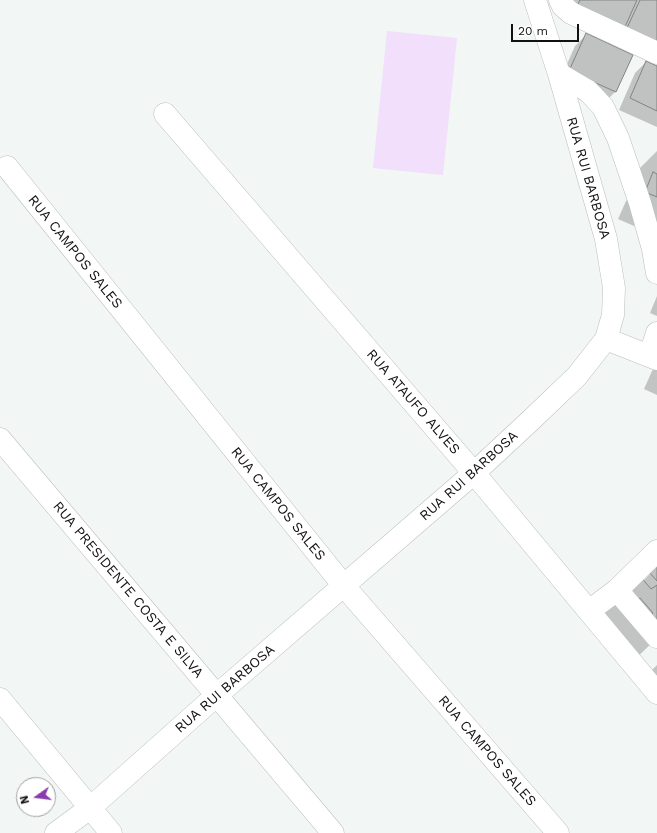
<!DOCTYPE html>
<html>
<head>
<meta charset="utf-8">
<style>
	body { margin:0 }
	#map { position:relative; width:657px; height:833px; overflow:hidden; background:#f2f6f4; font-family:"Work Sans",sans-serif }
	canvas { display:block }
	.north { position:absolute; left:16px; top:777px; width:40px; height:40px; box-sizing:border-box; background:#fff; border:1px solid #9fa09f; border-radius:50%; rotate:256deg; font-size:11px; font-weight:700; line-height:16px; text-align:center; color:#101110 }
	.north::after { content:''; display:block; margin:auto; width:14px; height:18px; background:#8a3cac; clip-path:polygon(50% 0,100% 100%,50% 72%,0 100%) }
	.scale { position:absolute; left:511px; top:24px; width:68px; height:18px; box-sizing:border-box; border:2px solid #101110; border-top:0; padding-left:5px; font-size:12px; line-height:14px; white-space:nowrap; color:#101110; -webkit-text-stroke:3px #fff; paint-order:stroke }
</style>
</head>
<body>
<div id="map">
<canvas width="657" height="833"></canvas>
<div class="north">N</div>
<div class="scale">20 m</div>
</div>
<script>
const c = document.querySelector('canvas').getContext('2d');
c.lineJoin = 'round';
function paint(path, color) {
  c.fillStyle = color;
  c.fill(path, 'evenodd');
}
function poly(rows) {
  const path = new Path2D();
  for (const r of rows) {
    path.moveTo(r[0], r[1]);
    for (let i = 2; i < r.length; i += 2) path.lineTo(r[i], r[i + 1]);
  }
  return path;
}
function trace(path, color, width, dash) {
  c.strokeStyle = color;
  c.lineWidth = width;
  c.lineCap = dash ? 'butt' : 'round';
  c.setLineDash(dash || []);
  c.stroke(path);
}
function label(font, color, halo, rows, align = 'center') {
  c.font = font + ' "Work Sans",sans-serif';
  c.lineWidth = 3.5;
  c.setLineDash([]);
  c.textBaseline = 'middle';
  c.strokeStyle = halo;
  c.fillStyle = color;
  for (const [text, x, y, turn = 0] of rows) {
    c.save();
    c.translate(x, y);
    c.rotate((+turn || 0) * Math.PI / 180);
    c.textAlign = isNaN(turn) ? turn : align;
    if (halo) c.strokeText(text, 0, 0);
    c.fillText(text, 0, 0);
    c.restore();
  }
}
paint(poly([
	[387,31,457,38,443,175,373,168]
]), '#f1dffb');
paint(poly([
	[574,0,657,0,657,61,566,18],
	[586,35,631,55,615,92,604,103,559,82,575,46],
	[646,62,657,67,657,127,619,110,635,73],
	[657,151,657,236,618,219,626,201,632,195,638,170],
	[657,296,657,316,650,313],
	[657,366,657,395,644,389,652,371],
	[657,567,657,644,653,642,630,664,596,619,643,581],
	[657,665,657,686,647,675]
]), '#0003');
const building = poly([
	[580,0,637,0,624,29,577,6,580,0],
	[640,0,657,0,657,44,626,30,640,0],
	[586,33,633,55,616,92,569,71,586,33],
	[646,61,657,66,657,111,630,98,646,61],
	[653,172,657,174,657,197,645,192,653,172],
	[657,566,657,581,649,572,657,566],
	[640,576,651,589,657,585,657,636,644,621,653,613,640,598,633,604,623,591,640,576]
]);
paint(building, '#bfc2c1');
trace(building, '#808382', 1);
const minor = poly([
	[560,0,563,6,571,13,657,53],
	[559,74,588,91,603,107,618,138,640,203,653,249,657,273],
	[165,114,474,473,657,693],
	[7,167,344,586,558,833],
	[606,339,657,359],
	[650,355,657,333],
	[0,439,333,833],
	[617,590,657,637],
	[589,611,617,590,657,551],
	[0,699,111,833],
	[56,833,90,808,217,695,474,473,530,421,577,376,606,339,613,315,614,288,606,239,559,74,535,0]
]);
trace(minor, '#babebc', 23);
trace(minor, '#fff', 22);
label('14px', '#101110', '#fff', [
	["RUA RUI BARBOSA",588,178,74],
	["RUA CAMPOS SALES",75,252,51],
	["RUA ATAUFO ALVES",413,402,49],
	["RUA RUI BARBOSA",469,476,-42],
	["RUA CAMPOS SALES",278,504,51],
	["RUA PRESIDENTE COSTA E SILVA",128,590,50],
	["RUA RUI BARBOSA",225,689,-41],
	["RUA CAMPOS SALES",487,751,49]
]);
</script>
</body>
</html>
